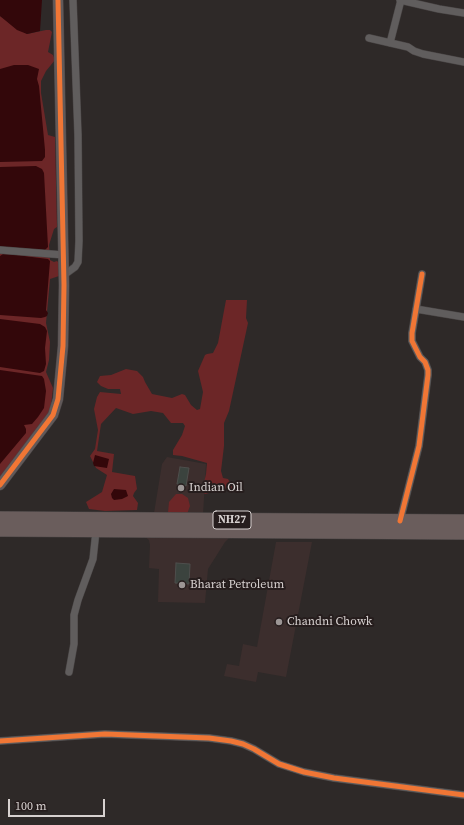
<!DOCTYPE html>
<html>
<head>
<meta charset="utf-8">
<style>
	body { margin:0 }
	#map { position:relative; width:464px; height:825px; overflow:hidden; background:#2e2928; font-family:"Source Serif 4",serif }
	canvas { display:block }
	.scale { position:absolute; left:8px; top:799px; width:97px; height:18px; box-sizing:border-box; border:2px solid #d7d1d0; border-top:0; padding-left:5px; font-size:12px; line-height:14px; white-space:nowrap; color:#d7d1d0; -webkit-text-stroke:3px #261d1d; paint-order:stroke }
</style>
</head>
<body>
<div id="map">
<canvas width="464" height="825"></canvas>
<div class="scale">100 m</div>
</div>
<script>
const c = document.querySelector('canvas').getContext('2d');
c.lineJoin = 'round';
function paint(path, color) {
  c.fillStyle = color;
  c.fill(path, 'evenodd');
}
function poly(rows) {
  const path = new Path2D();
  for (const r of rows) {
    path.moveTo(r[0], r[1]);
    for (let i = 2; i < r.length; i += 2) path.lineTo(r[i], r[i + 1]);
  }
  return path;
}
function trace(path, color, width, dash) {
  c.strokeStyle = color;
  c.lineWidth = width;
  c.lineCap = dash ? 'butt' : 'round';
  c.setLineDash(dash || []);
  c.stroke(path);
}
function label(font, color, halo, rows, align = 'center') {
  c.font = font + ' "Source Serif 4",serif';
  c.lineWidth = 4;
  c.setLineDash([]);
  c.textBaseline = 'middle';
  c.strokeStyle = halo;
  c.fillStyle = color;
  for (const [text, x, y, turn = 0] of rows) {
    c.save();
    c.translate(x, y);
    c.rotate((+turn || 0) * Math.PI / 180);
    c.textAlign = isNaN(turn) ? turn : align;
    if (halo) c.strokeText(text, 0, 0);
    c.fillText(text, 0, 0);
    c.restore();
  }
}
paint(poly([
	[167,457,206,464,203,515,154,513,162,464],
	[145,537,230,537,225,542,208,569,205,603,158,602,159,569,149,568,150,545,149,540],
	[276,542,312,542,286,677,258,672,256,682,224,676,227,664,239,666,243,644,257,647]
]), '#3c2e2d');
paint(poly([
	[0,16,27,34,46,30,50,30,52,32,48,52,53,55,55,60,46,71,41,81,41,93,48,135,55,137,57,227,54,229,49,245,50,260,54,262,57,261,59,263,59,276,50,279,46,323,50,342,49,360,46,372,53,388,50,415,0,479],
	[226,300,247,300,246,318,248,323,229,411,224,423,224,446,221,471,223,478,228,479,234,489,232,491,222,487,215,486,209,493,205,494,202,491,206,474,207,463,182,456,173,455,173,450,182,435,185,426,183,423,171,423,163,413,151,411,133,414,116,408,101,424,97,451,114,454,112,472,135,476,137,489,134,493,133,496,138,503,137,510,105,511,89,509,86,502,102,492,107,475,96,468,90,456,95,449,98,430,94,409,97,397,100,392,121,394,120,389,108,389,101,386,97,382,100,376,111,375,126,369,137,371,143,377,145,382,152,394,172,398,182,394,185,395,191,405,197,410,200,409,203,392,198,371,205,355,207,354,213,353,218,343],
	[176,494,182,494,188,498,190,506,187,514,168,513,169,502]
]), '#6c2627');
paint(poly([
	[0,0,42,0,40,31,27,34,17,30,0,16],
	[14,65,28,65,39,69,37,79,39,86,45,150,45,157,42,161,0,162,0,69],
	[36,166,42,169,44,173,48,247,44,251,0,249,0,167],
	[3,254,16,255,48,259,50,261,46,310,48,313,47,316,45,317,41,318,0,315,0,256],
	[0,319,40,324,45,327,47,331,45,348,46,364,44,371,40,373,0,367],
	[0,370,42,376,44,379,46,391,44,408,38,417,32,424,24,425,26,429,26,433,0,464],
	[95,455,109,459,107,468,94,466,93,463],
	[114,489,126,490,128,496,122,499,114,500,112,498,111,494]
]), '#33070a');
const building = poly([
	[180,467,189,468,186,486,177,484,180,467],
	[176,563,190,564,189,584,175,583,176,563]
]);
paint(building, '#3b433e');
trace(building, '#4e4e4c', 1);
const street = poly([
	[400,0,439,9,464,13],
	[369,38,408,47,414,51,423,54,464,62],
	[390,43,401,0],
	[0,250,64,255],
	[64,275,75,267,78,262,79,241,78,135,73,0],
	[416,309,464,317],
	[400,521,419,446,428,375,428,370,425,362,420,357,412,341,412,333,422,274],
	[69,672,74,644,74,615,78,600,93,559,96,531],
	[0,741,105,734,209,738,231,741,243,744,254,749,279,764,304,772,334,778,464,795]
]);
const secondary = poly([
	[0,485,53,415,58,399,63,346,64,285,58,0]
]);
const highway = poly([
	[0,518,464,521],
	[0,530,464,533]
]);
trace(street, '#484444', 8);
trace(secondary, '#484444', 11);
trace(highway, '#484444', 14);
trace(street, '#605d5d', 7);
trace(secondary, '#615959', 10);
trace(highway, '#6a5d5c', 13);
trace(poly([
	[0,485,53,415,58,399,63,346,64,285,58,0],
	[400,521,419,446,428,375,428,370,425,362,420,357,412,341,412,333,422,274],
	[0,741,105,734,209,738,231,741,243,744,254,749,279,764,304,772,334,778,464,795]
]), '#f07635', 5);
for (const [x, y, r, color] of [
	[181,488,4,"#9c9695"],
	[182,585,4,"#9c9695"],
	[279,622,4,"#9c9695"]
]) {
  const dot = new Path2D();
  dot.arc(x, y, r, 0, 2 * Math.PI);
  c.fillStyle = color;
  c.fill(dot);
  trace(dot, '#261d1d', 1.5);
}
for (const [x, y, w] of [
	[232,520,38]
]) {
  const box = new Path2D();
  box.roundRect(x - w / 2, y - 9, w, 18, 3);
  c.fillStyle = '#261d1d';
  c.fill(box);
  trace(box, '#d7d1d0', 1);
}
label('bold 11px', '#d7d1d0', null, [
	["NH27",232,520]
]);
label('12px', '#d7d1d0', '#261d1d', [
	["Indian Oil",189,488],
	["Bharat Petroleum",190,585],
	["Chandni Chowk",287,622]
], 'left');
</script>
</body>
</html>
